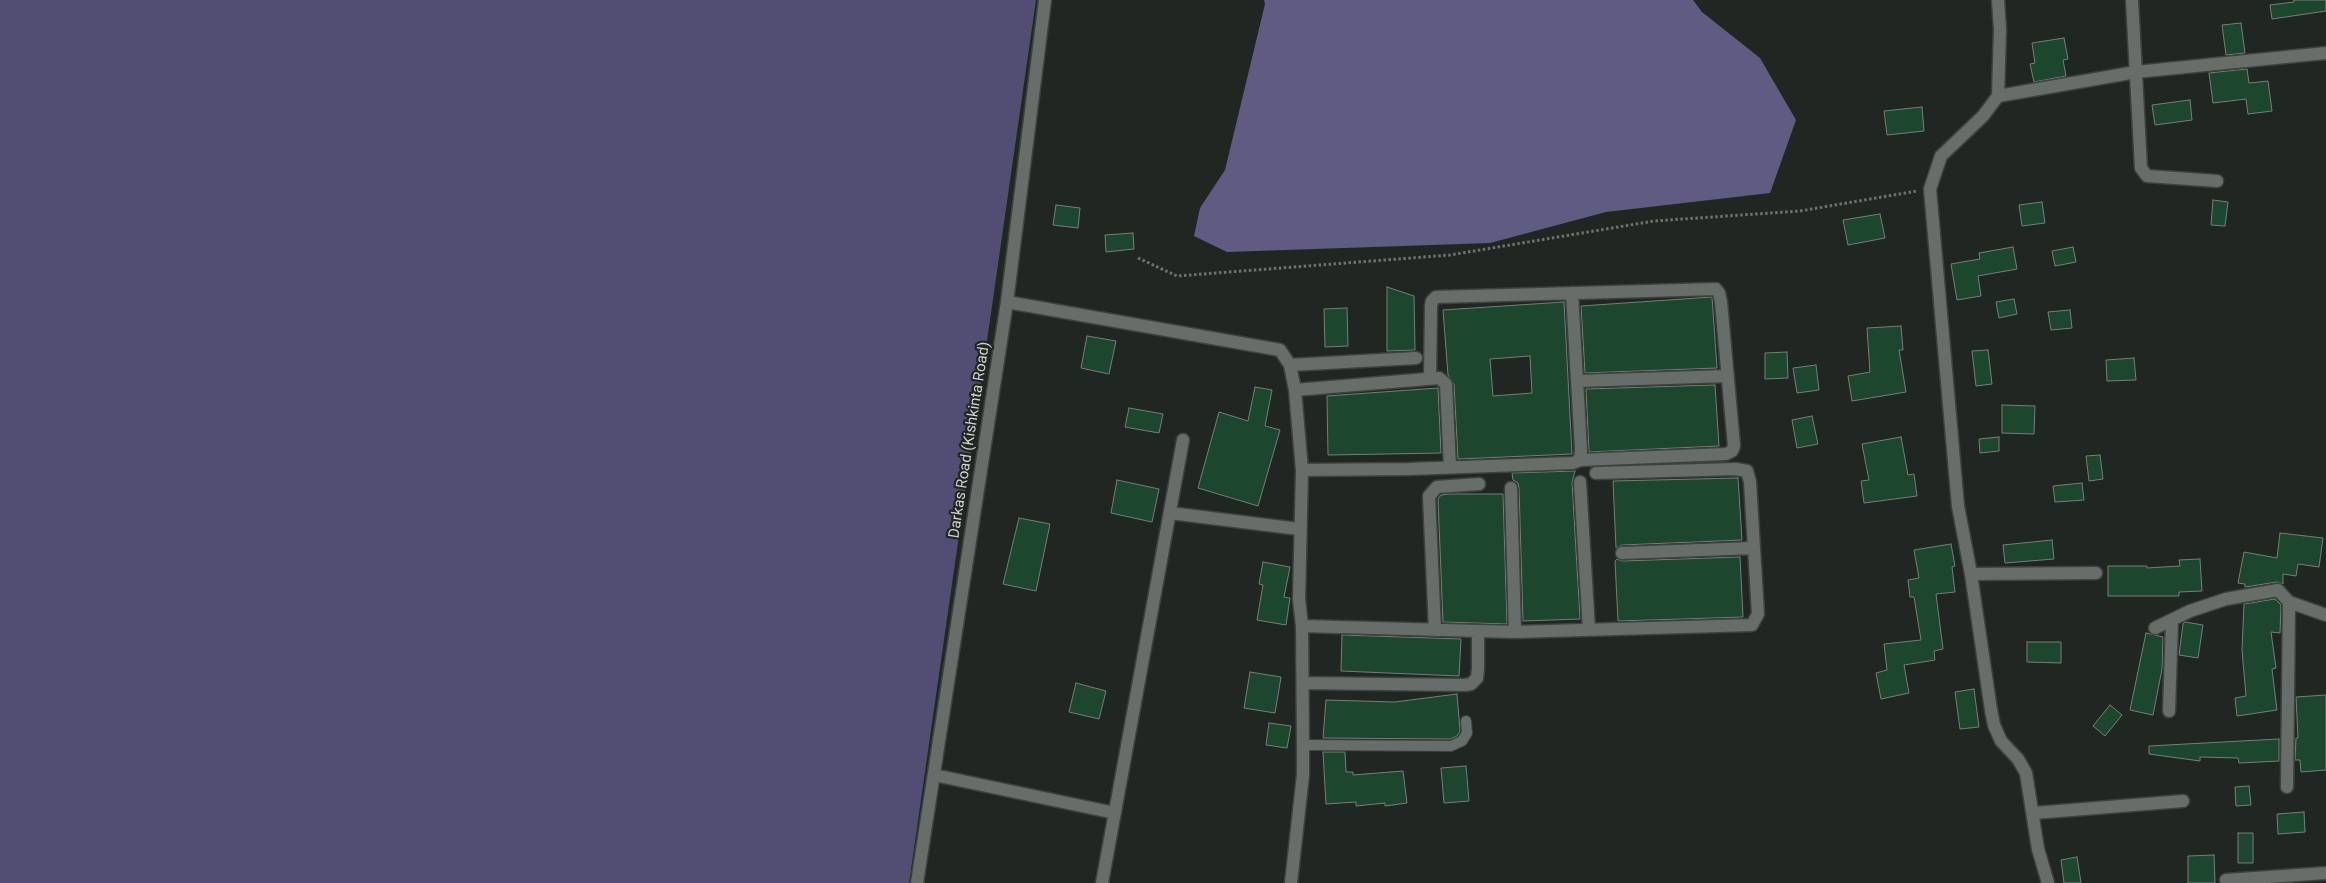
<!DOCTYPE html>
<html>
<head>
<meta charset="utf-8">
<style>
	body { margin:0 }
	canvas { display:block; background:#202622 }
</style>
</head>
<body>
<canvas width="2326" height="883"></canvas>
<script>
const c = document.querySelector('canvas').getContext('2d');
c.lineJoin = 'round';
function paint(path, color) {
  c.fillStyle = color;
  c.fill(path, 'evenodd');
}
function poly(rows) {
  const path = new Path2D();
  for (const r of rows) {
    path.moveTo(r[0], r[1]);
    for (let i = 2; i < r.length; i += 2) path.lineTo(r[i], r[i + 1]);
  }
  return path;
}
function trace(path, color, width, dash) {
  c.strokeStyle = color;
  c.lineWidth = width;
  c.lineCap = dash ? 'butt' : 'round';
  c.setLineDash(dash || []);
  c.stroke(path);
}
function label(font, color, halo, rows, align = 'center') {
  c.font = font + ' Roboto,sans-serif';
  c.lineWidth = 4.5;
  c.setLineDash([]);
  c.textBaseline = 'middle';
  c.strokeStyle = halo;
  c.fillStyle = color;
  for (const [text, x, y, turn = 0] of rows) {
    c.save();
    c.translate(x, y);
    c.rotate((+turn || 0) * Math.PI / 180);
    c.textAlign = isNaN(turn) ? turn : align;
    if (halo) c.strokeText(text, 0, 0);
    c.fillText(text, 0, 0);
    c.restore();
  }
}
paint(poly([
	[0,0,1036,0,909,883,0,883]
]), '#524d73');
paint(poly([
	[1264,0,1693,0,1702,12,1760,58,1796,120,1770,193,1606,212,1490,243,1227,252,1194,236,1200,208,1225,170,1265,4]
]), '#605b82');
const building = poly([
	[2294,0,2326,0,2326,11,2272,19,2270,5,2294,2,2294,0],
	[2241,23,2245,53,2226,55,2222,25,2241,23],
	[2064,38,2068,59,2063,60,2066,76,2034,82,2030,64,2035,63,2032,43,2064,38],
	[2247,69,2249,83,2268,81,2272,111,2248,114,2246,99,2213,103,2209,73,2247,69],
	[2190,100,2192,120,2155,125,2152,105,2190,100],
	[1922,107,1924,131,1887,135,1884,111,1922,107],
	[2213,200,2228,202,2225,226,2211,225,2213,200],
	[2042,202,2045,223,2022,226,2019,205,2042,202],
	[1056,205,1080,208,1078,228,1053,225,1056,205],
	[1880,214,1885,238,1848,245,1843,220,1880,214],
	[1133,233,1134,249,1106,252,1105,235,1133,233],
	[2013,247,2017,269,1978,276,1981,296,1957,300,1951,264,1980,259,1979,253,2013,247],
	[2073,247,2076,262,2055,266,2052,251,2073,247],
	[1387,287,1414,296,1415,350,1387,351,1387,287],
	[1712,297,1717,368,1585,373,1581,306,1712,297],
	[2014,299,2017,314,1999,318,1996,302,2014,299],
	[1564,302,1572,454,1458,459,1454,384,1448,375,1443,310,1564,302],
	[1530,356,1532,393,1493,396,1490,359,1530,356],
	[1347,308,1348,346,1325,347,1324,309,1347,308],
	[2070,310,2072,328,2051,330,2048,312,2070,310],
	[1901,326,1903,350,1899,350,1906,392,1852,401,1848,376,1870,372,1867,328,1901,326],
	[1087,336,1116,341,1109,374,1081,368,1087,336],
	[1988,350,1992,384,1976,386,1972,351,1988,350],
	[1787,352,1788,378,1765,379,1765,353,1787,352],
	[2134,358,2136,380,2107,381,2106,360,2134,358],
	[1816,365,1819,390,1797,393,1793,368,1816,365],
	[1715,385,1719,446,1589,452,1586,389,1715,385],
	[1255,387,1272,390,1265,426,1280,430,1258,506,1198,488,1219,412,1248,421,1255,387],
	[1438,388,1441,453,1328,455,1327,396,1438,388],
	[2002,405,2035,406,2034,434,2002,433,2002,405],
	[1129,408,1163,414,1159,433,1125,427,1129,408],
	[1812,416,1818,444,1797,448,1792,420,1812,416],
	[1901,437,1908,475,1914,474,1917,496,1864,503,1861,481,1869,480,1862,444,1901,437],
	[1999,437,1999,451,1980,453,1979,439,1999,437],
	[2100,455,2103,479,2089,481,2086,456,2100,455],
	[1575,471,1572,482,1580,619,1523,621,1519,488,1518,483,1513,480,1512,473,1575,471],
	[1738,478,1742,540,1622,545,1616,548,1613,481,1738,478],
	[1117,480,1159,489,1152,522,1111,513,1117,480],
	[2082,483,2084,500,2055,502,2053,486,2082,483],
	[1449,494,1503,494,1507,624,1443,622,1438,499,1441,495,1449,494],
	[1019,518,1050,524,1036,591,1003,584,1019,518],
	[2280,533,2323,538,2319,567,2298,564,2296,576,2283,574,2283,584,2277,582,2245,587,2245,584,2238,583,2244,552,2277,558,2280,533],
	[2052,540,2054,559,2005,563,2003,545,2052,540],
	[1951,544,1955,566,1952,567,1955,592,1936,594,1943,649,1934,651,1935,660,1904,665,1909,693,1881,699,1876,673,1887,670,1884,644,1921,640,1914,597,1910,597,1908,580,1919,578,1914,550,1951,544],
	[1740,557,1743,617,1618,621,1615,561,1617,559,1622,561,1740,557],
	[2200,559,2202,591,2179,592,2179,596,2108,596,2108,566,2147,566,2147,568,2180,566,2179,560,2200,559],
	[1263,562,1290,567,1284,597,1290,598,1286,625,1257,620,1263,585,1259,584,1263,562],
	[2275,599,2281,605,2280,633,2271,632,2276,668,2272,669,2277,710,2237,716,2235,698,2246,696,2242,650,2244,604,2275,599],
	[2185,622,2203,625,2198,658,2179,655,2183,624,2185,622],
	[2146,633,2163,637,2162,669,2153,715,2130,710,2146,633],
	[1342,635,1461,639,1459,676,1341,671,1342,635],
	[2027,642,2061,642,2061,663,2027,662,2027,642],
	[1250,672,1281,677,1275,713,1244,708,1250,672],
	[1076,683,1106,691,1099,719,1069,712,1076,683],
	[1974,689,1979,727,1960,729,1955,692,1974,689],
	[1457,694,1460,731,1457,736,1450,739,1323,738,1326,700,1395,702,1457,694],
	[2326,695,2326,770,2301,772,2300,760,2295,760,2296,738,2298,738,2296,697,2326,695],
	[2110,705,2122,715,2105,736,2093,726,2110,705],
	[1269,723,1291,726,1287,748,1266,745,1269,723],
	[2279,739,2279,761,2239,763,2238,758,2200,757,2200,761,2149,754,2149,746,2279,739],
	[1323,752,1345,752,1346,772,1353,772,1353,775,1403,771,1407,803,1385,806,1385,803,1356,806,1356,802,1326,804,1323,752],
	[1466,766,1469,801,1444,803,1441,768,1466,766],
	[2249,786,2251,805,2236,806,2235,787,2249,786],
	[2304,812,2305,832,2278,834,2277,814,2304,812],
	[2238,833,2253,833,2253,863,2238,863,2238,833],
	[2214,855,2215,883,2188,883,2188,856,2214,855],
	[2077,857,2081,883,2064,883,2061,860,2077,857]
]);
paint(building, '#1c462e');
trace(building, '#777e79', 1);
const service = poly([
	[1303,745,1451,746,1462,741,1467,733,1466,721]
]);
const minor = poly([
	[1998,0,2000,29,1998,96,1983,116,1941,156,1930,189,1958,506,1971,574,1991,710,1994,725,2001,741,2018,759,2026,773,2038,849,2048,883],
	[2132,0,2141,168,2147,176,2217,181],
	[1998,96,2136,72,2326,53],
	[1007,302,1280,350,1290,365,1295,390,1302,470,1299,599,1302,626,1303,745,1303,775,1291,883],
	[1290,365,1416,358],
	[1430,378,1431,306,1432,301,1436,297,1716,289,1719,293,1721,302,1734,446,1732,451,1726,454,1580,460],
	[1577,381,1728,376],
	[1295,390,1439,378,1446,384,1450,467],
	[1302,470,1409,469,1573,463,1580,460,1581,450,1572,293],
	[1580,482,1589,630],
	[1511,488,1515,632],
	[1170,513,1299,529],
	[1622,553,1754,548],
	[1971,574,2096,573],
	[1302,626,1515,632,1752,625,1758,614,1750,482,1747,471,1736,469,1596,473],
	[2155,628,2190,611,2226,599,2278,590,2289,602,2326,615],
	[1435,630,1429,496,1437,487,1479,484],
	[1303,683,1465,685,1471,684,1477,678,1478,668,1478,631],
	[2169,711,2172,620],
	[934,775,1115,813],
	[2287,787,2289,602],
	[2034,813,2183,801],
	[1102,883,1183,440],
	[2227,883,2226,880,2326,873]
]);
const secondary = poly([
	[917,883,1007,302,1045,0]
]);
trace(service, '#3d423f', 12);
trace(minor, '#3d423f', 15);
trace(secondary, '#3d423f', 15);
trace(poly([
	[1138,258,1177,276,1450,255,1654,221,1800,211,1917,191]
]), '#6d726e', 3, [2.5, 2.5]);
trace(service, '#676e69', 10);
trace(minor, '#676e69', 12);
trace(secondary, '#676e69', 12);
label('15px', '#d0d4d1', '#202622', [
	["Darkas Road (Kishkinta Road)",970,440,-81]
]);
</script>
</body>
</html>
